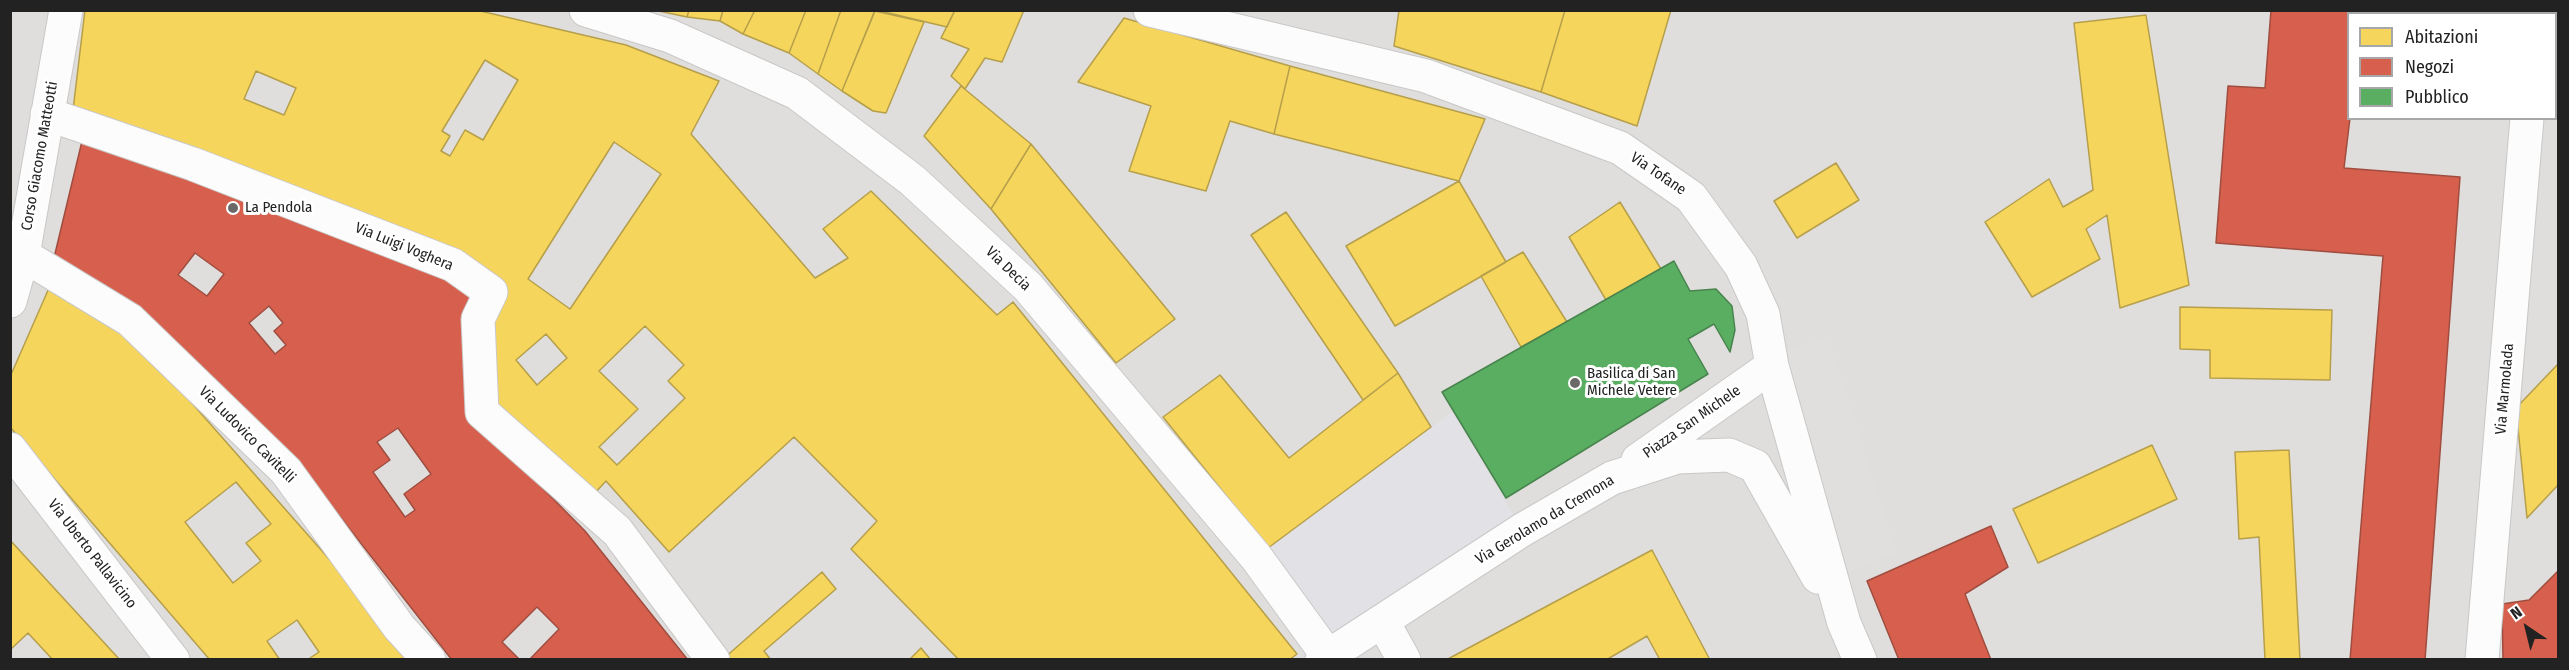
<!DOCTYPE html>
<html>
<head>
<meta charset="utf-8">
<style>
	body { margin:0 }
	#map { position:relative; width:2569px; height:670px; overflow:hidden; background:#f0eeeb; font-family:"Fira Sans Condensed",sans-serif }
	canvas { display:block }
	.frame { position:absolute; inset:0; border:12px solid #222; pointer-events:none }
	.legend { position:absolute; left:2347px; top:12px; width:210px; height:108px; box-sizing:border-box; background:#fff; border:2px solid #a7a7a7; margin:0; padding:8px 10px; list-style:none; font-size:18px; color:#222 }
	.legend li { display:flex; align-items:center; gap:12px; height:30px }
	.legend b { width:30px; border:2px solid #a7a7a7 }
	.north { position:absolute; left:2497px; top:598px; width:60px; height:60px; -webkit-text-stroke:4px #fff; paint-order:stroke; rotate:325deg; font-size:16px; font-weight:700; line-height:24px; text-align:center; color:#222 }
	.north::after { content:''; display:block; margin:auto; width:21px; height:27px; background:#222; clip-path:polygon(50% 0,100% 100%,50% 72%,0 100%) }
</style>
</head>
<body>
<div id="map">
<canvas width="2569" height="670"></canvas>
<div class="frame"></div>
<ul class="legend">
<li><b style="height:16px;background:#f6d55c"></b>Abitazioni</li>
<li><b style="height:16px;background:#d6604d"></b>Negozi</li>
<li><b style="height:16px;background:#5aae61"></b>Pubblico</li>
</ul>
<div class="north">N</div>
</div>
<script>
const c = document.querySelector('canvas').getContext('2d');
c.lineJoin = 'round';
function paint(path, color) {
  c.fillStyle = color;
  c.fill(path, 'evenodd');
}
function poly(rows) {
  const path = new Path2D();
  for (const r of rows) {
    path.moveTo(r[0], r[1]);
    for (let i = 2; i < r.length; i += 2) path.lineTo(r[i], r[i + 1]);
  }
  return path;
}
function trace(path, color, width, dash) {
  c.strokeStyle = color;
  c.lineWidth = width;
  c.lineCap = dash ? 'butt' : 'round';
  c.setLineDash(dash || []);
  c.stroke(path);
}
function label(font, color, halo, rows, align = 'center') {
  c.font = font + ' "Fira Sans Condensed",sans-serif';
  c.lineWidth = 6;
  c.setLineDash([]);
  c.textBaseline = 'middle';
  c.strokeStyle = halo;
  c.fillStyle = color;
  for (const [text, x, y, turn = 0] of rows) {
    c.save();
    c.translate(x, y);
    c.rotate((+turn || 0) * Math.PI / 180);
    c.textAlign = isNaN(turn) ? turn : align;
    if (halo) c.strokeText(text, 0, 0);
    c.fillText(text, 0, 0);
    c.restore();
  }
}
paint(poly([
	[10,11,2558,11,2558,659,11,659],
	[2348,14,2556,14,2556,118,2348,118]
]), '#dfdedc');
paint(poly([
	[1828,338,1897,553,1843,573,1772,355]
]), '#e0dfde');
paint(poly([
	[1453,411,1522,530,1328,656,1256,557]
]), '#e2e1e5');
const homes = poly([
	[85,10,476,10,626,45,719,81,691,134,815,278,848,258,823,229,871,191,997,315,1013,302,1297,654,1289,660,959,660,851,549,877,521,794,437,669,552,606,481,594,494,494,405,485,326,498,284,73,110,85,10],
	[485,60,518,80,483,140,465,130,450,156,441,151,450,136,442,131,485,60],
	[256,71,296,88,284,115,244,99,256,71],
	[614,142,661,174,570,309,528,279,614,142],
	[645,326,684,365,668,381,685,398,617,465,599,447,638,409,599,371,645,326],
	[546,334,567,358,537,385,516,360,546,334],
	[654,10,689,10,687,17,654,10],
	[689,10,723,10,720,21,687,17,689,10],
	[723,10,755,10,743,34,720,21,723,10],
	[755,10,806,10,789,53,743,34,755,10],
	[806,10,841,10,818,74,789,53,806,10],
	[841,10,875,10,842,91,818,74,841,10],
	[876,10,955,10,947,27,876,10],
	[955,10,1024,10,1002,62,985,58,965,89,951,76,969,49,941,38,955,10],
	[1399,10,1565,10,1541,92,1394,46,1399,10],
	[1565,10,1671,10,1637,126,1541,92,1565,10],
	[875,11,924,22,886,113,873,111,842,91,875,11],
	[2146,15,2189,285,2120,308,2107,215,2086,229,2100,259,2032,297,1985,222,2049,179,2063,207,2093,190,2074,23,2146,15],
	[1124,18,1290,66,1274,134,1230,121,1206,191,1129,171,1151,106,1078,82,1124,18],
	[1290,66,1485,119,1459,181,1274,134,1290,66],
	[961,86,1031,144,991,209,924,136,961,86],
	[1031,144,1175,319,1116,363,991,209,1031,144],
	[1836,163,1859,200,1797,238,1774,201,1836,163],
	[1459,181,1506,262,1395,326,1346,246,1459,181],
	[1620,202,1661,269,1606,300,1569,237,1620,202],
	[1286,212,1398,373,1363,400,1251,235,1286,212],
	[1523,252,1567,322,1521,347,1481,276,1523,252],
	[49,288,139,343,418,660,307,660,319,652,297,620,267,641,280,660,210,660,10,427,10,377,49,288],
	[236,482,271,524,246,543,261,561,233,583,185,522,236,482],
	[2180,307,2332,310,2330,380,2210,378,2210,350,2180,349,2180,307],
	[2558,364,2558,485,2527,518,2516,408,2558,364],
	[1398,373,1431,427,1268,548,1163,417,1220,375,1289,458,1398,373],
	[2152,445,2177,499,2038,563,2013,509,2152,445],
	[2289,450,2300,660,2265,660,2259,537,2239,539,2235,452,2289,450],
	[10,540,120,660,53,660,28,633,10,650,10,540],
	[1652,550,1710,660,1660,660,1647,636,1606,660,1446,660,1652,550],
	[822,572,836,589,764,651,771,660,722,660,822,572],
	[921,648,931,660,909,660,921,648]
]);
paint(homes, '#f6d55c');
trace(homes, '#b69f4b', 1.5);
const shops = poly([
	[2271,10,2361,10,2360,14,2348,14,2350,118,2344,168,2460,177,2425,660,2350,660,2383,256,2216,243,2228,86,2265,88,2271,10],
	[83,137,470,288,478,423,585,531,688,660,529,660,559,629,537,607,502,642,520,660,452,660,306,473,53,262,83,137],
	[195,253,224,274,207,296,178,275,195,253],
	[269,306,283,323,274,331,286,345,275,354,249,323,269,306],
	[398,428,431,474,404,494,415,510,405,517,373,472,390,460,377,442,398,428],
	[1991,526,2008,567,1965,594,1991,660,1899,660,1867,581,1991,526],
	[2558,571,2558,660,2503,660,2502,604,2529,600,2558,571]
]);
paint(shops, '#d6604d');
trace(shops, '#a04d40', 1.5);
const public = poly([
	[1674,261,1690,291,1716,289,1732,306,1735,330,1730,352,1714,324,1688,339,1708,374,1506,498,1442,392,1674,261]
]);
paint(public, '#5aae61');
trace(public, '#49844e', 1.5);
const street = poly([
	[586,10,670,36,797,93,912,180,1028,287,1256,557,1328,656],
	[1150,10,1426,76,1620,148,1691,197,1741,266,1763,314,1772,366,1844,623,1860,660],
	[2536,14,2536,10],
	[47,114,193,164,453,265,491,292,478,319,482,412,617,531,713,660],
	[23,255,130,320,286,471,399,627,429,660],
	[10,301,23,255,66,10],
	[10,449,173,660],
	[1638,460,1772,366],
	[1383,622,1404,660],
	[1322,660,1522,530,1612,478,1677,457,1729,455,1755,466,1818,577],
	[2482,660,2527,118]
]);
trace(street, '#c9c8c7', 35);
trace(street, '#fdfcfc', 33);
for (const [x, y, r, color] of [
	[233,208,6,"#6a6968"],
	[1575,383,6,"#6a6968"]
]) {
  const dot = new Path2D();
  dot.arc(x, y, r, 0, 2 * Math.PI);
  c.fillStyle = color;
  c.fill(dot);
  trace(dot, '#fff', 2);
}
label('15px', '#222', '#fff', [
	["Corso Giacomo Matteotti",40,156,-80],
	["Via Tofane",1658,174,34],
	["Via Luigi Voghera",404,247,22],
	["Via Decia",1008,269,44],
	["Via Marmolada",2505,389,-85],
	["Piazza San Michele",1692,422,-35],
	["Via Ludovico Cavitelli",247,435,45],
	["Via Gerolamo da Cremona",1545,520,-31],
	["Via Uberto Pallavicino",92,554,52]
]);
label('15px', '#222', '#fff', [
	["La Pendola",245,208],
	["Basilica di San",1587,374],
	["Michele Vetere",1587,391]
], 'left');
</script>
</body>
</html>
